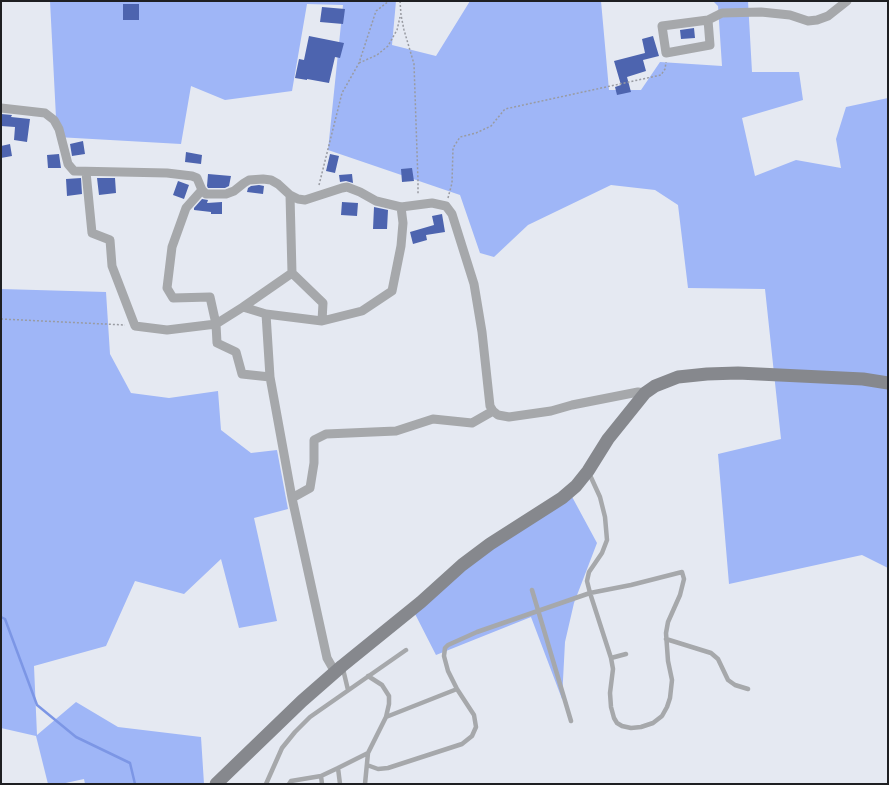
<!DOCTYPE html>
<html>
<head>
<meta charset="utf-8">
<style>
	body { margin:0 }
	#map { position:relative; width:889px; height:785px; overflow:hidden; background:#e5e9f2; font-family:Lato,sans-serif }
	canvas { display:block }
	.frame { position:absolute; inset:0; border:2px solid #1e1f22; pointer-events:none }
</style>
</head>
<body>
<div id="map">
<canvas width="889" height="785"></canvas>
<div class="frame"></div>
</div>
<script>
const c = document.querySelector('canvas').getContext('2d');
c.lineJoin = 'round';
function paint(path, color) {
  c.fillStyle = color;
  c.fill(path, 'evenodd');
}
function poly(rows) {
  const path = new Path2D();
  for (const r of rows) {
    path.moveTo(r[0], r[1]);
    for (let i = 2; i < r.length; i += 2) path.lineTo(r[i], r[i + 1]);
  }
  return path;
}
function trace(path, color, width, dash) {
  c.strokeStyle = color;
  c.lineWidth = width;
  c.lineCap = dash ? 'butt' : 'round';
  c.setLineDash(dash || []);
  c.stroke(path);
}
paint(poly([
	[50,1,396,1,392,45,436,56,470,1,601,1,609,90,641,90,660,62,722,66,718,6,713,1,748,1,752,72,799,72,803,100,742,118,755,176,796,160,841,168,836,139,846,107,888,98,888,568,862,555,729,584,718,454,781,439,765,289,688,288,678,205,655,190,611,185,528,225,494,257,480,253,460,195,328,150,343,5,307,4,292,91,225,100,191,86,181,144,57,137],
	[1,289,106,292,110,354,131,393,169,398,218,391,221,430,251,453,277,450,288,509,254,518,277,621,239,628,221,559,184,594,135,581,106,646,34,666,37,735,76,702,118,727,201,737,204,784,85,784,84,779,61,784,48,784,36,736,1,728],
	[570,493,597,543,574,603,565,642,562,699,531,617,436,655,413,610,486,544]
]), '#9fb6f7');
trace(poly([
	[1,617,5,619,37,705,76,737,130,763,135,784]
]), '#7c96e5', 2.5);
paint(poly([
	[123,4,139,4,139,20,123,20],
	[322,7,345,9,343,24,320,22],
	[694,28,695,38,681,39,680,30],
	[309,36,344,43,340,58,335,57,329,83,307,79,307,80,295,78,299,59,304,60],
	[653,36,659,56,643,60,646,71,627,77,631,92,617,95,615,87,621,85,614,61,645,53,642,39],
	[1,114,12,115,11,117,30,119,27,142,14,140,15,127,1,126],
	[83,141,85,154,72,156,70,144],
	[10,144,12,156,1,158,1,146],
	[186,152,202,155,201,164,185,162],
	[59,154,61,168,48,168,47,155],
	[330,154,339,156,335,173,326,171],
	[412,168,414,181,402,182,401,169],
	[208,174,231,176,229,186,225,188,208,188,207,186],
	[352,174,353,183,346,181,340,182,339,175],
	[81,178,82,194,67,196,66,179],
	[97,178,115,178,116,193,99,195],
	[178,181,189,185,184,199,173,195],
	[259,185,264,186,263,194,247,192,248,188,251,186],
	[202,199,208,200,207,203,222,202,222,214,211,214,211,212,194,210,194,208],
	[342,202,358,203,357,216,341,215],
	[374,207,388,210,387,229,373,229],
	[442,214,445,232,426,235,427,240,413,244,410,232,434,225,432,216]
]), '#4d64af');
trace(poly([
	[400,1,401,15,404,30,414,64,418,181,418,195],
	[359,63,377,55,388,46,397,30,400,17],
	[319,185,342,93,359,63,376,11,389,1],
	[448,198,452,183,453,148,460,137,476,133,491,126,505,109,661,75,665,69,666,62],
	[1,319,125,325]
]), '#999ba2', 1.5, [2, 2]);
trace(poly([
	[682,572,684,579,680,595,668,622,666,633,668,661,672,680,670,698,667,707,662,716,653,723,641,727,631,728,622,726,617,723,614,718,611,707,610,693,613,669,611,658,590,593,631,585,682,572],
	[532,590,571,721],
	[666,639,711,653,718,659,728,680,735,685,748,689],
	[611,658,626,654],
	[343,669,348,690],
	[368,676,382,685,389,696,389,704,386,717],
	[367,765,378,769,388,768,462,744,472,736,476,727,474,715,457,689],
	[338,768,368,753],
	[321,776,322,784],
	[266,784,282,748,295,732,310,717,406,650],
	[289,784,291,781,321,776,338,768,340,784],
	[365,784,368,753,386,717,457,689,448,671,444,656,445,648,448,645,477,632,590,593,587,581,589,572,602,553,607,540,605,517,600,497,589,473]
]), '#a6a8ab', 4.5);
trace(poly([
	[708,20,710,45,666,53,662,26,708,20,722,13,761,12,790,15,808,21,817,20,828,16,847,1],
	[1,108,45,113,54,120,59,129,68,164,74,171,167,173,192,176,197,178,202,190,206,194,226,194,234,191,244,183,249,180,263,179,271,180,278,184,290,195,298,199,305,200,342,188,347,187,360,192,376,201,401,207,432,203,446,206,452,214,474,284,482,332,490,406,493,411,498,415,509,417,551,411,572,405,638,392,645,393],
	[86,172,92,233,110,240,112,266,135,326,167,330,216,324,243,307,266,314],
	[202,190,186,208,172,247,167,288,173,298,210,297,216,324,217,343,236,352,242,374,270,377],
	[290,195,292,273,323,303,322,321],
	[243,307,292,273],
	[292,498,310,488,314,463,314,440,326,434,396,431,433,419,472,423,493,411],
	[335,672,327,658,292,498,270,377,266,314,322,321,362,311,392,291,401,246,403,223,401,207]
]), '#a6a8ab', 9);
trace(poly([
	[216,784,302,701,342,666,421,602,462,565,490,544,562,498,576,486,588,471,608,439,645,393,655,386,678,377,707,374,738,373,863,379,888,383]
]), '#86888d', 13);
</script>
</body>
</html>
